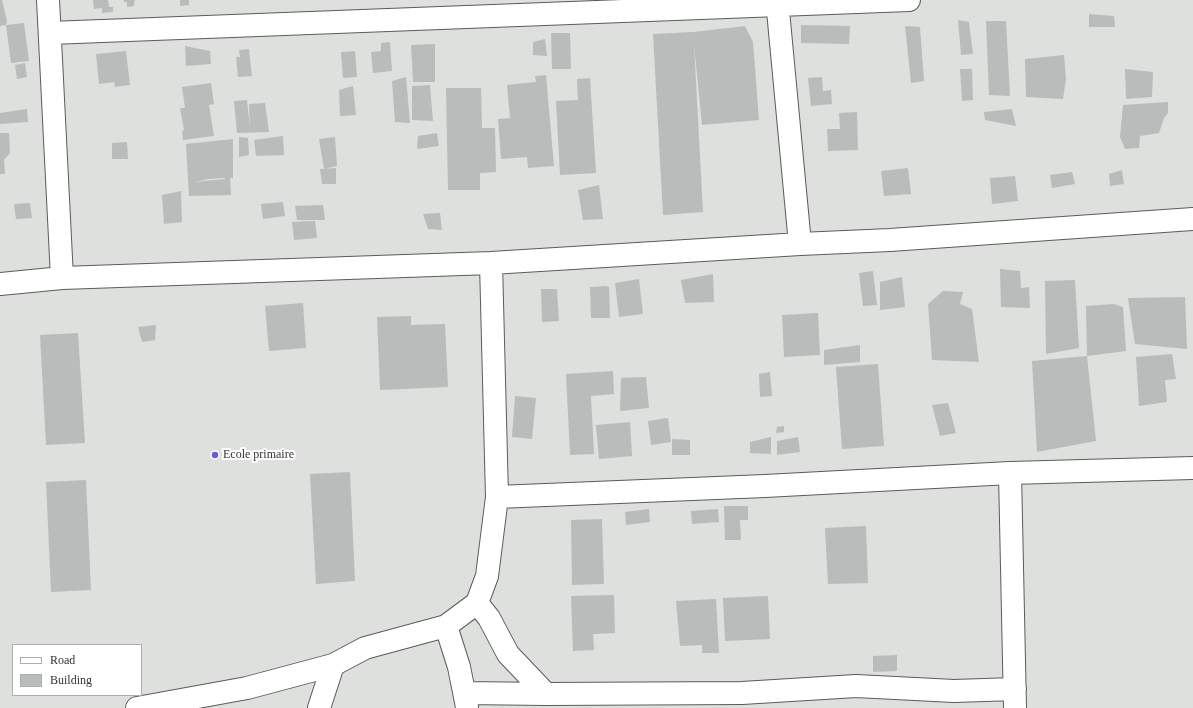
<!DOCTYPE html>
<html>
<head>
<meta charset="utf-8">
<style>
	body { margin:0 }
	#map { position:relative; width:1193px; height:708px; overflow:hidden; background:#dde0dd; font-family:Georgia,serif }
	canvas { display:block }
	.legend { position:absolute; left:12px; top:644px; width:130px; height:52px; box-sizing:border-box; background:#fff; border:1px solid #adadad; margin:0; padding:5px 7px; list-style:none; font-size:12px; color:#313231 }
	.legend li { display:flex; align-items:center; gap:8px; height:20px }
	.legend b { width:20px; border:1px solid #adadad }
</style>
</head>
<body>
<div id="map">
<canvas width="1193" height="708"></canvas>
<ul class="legend">
<li><b style="height:5px;background:#fff"></b>Road</li>
<li><b style="height:11px;background:#b8bcbb"></b>Building</li>
</ul>
</div>
<script>
const c = document.querySelector('canvas').getContext('2d');
c.lineJoin = 'round';
function paint(path, color) {
  c.fillStyle = color;
  c.fill(path, 'evenodd');
}
function poly(rows) {
  const path = new Path2D();
  for (const r of rows) {
    path.moveTo(r[0], r[1]);
    for (let i = 2; i < r.length; i += 2) path.lineTo(r[i], r[i + 1]);
  }
  return path;
}
function trace(path, color, width, dash) {
  c.strokeStyle = color;
  c.lineWidth = width;
  c.lineCap = dash ? 'butt' : 'round';
  c.setLineDash(dash || []);
  c.stroke(path);
}
function label(font, color, halo, rows, align = 'center') {
  c.font = font + ' Georgia,serif';
  c.lineWidth = 4;
  c.setLineDash([]);
  c.textBaseline = 'middle';
  c.strokeStyle = halo;
  c.fillStyle = color;
  for (const [text, x, y, turn = 0] of rows) {
    c.save();
    c.translate(x, y);
    c.rotate((+turn || 0) * Math.PI / 180);
    c.textAlign = isNaN(turn) ? turn : align;
    if (halo) c.strokeText(text, 0, 0);
    c.fillText(text, 0, 0);
    c.restore();
  }
}
paint(poly([
	[0,0,2,0,7,21,6,25,24,23,29,61,11,63,6,25,0,26],
	[93,0,108,0,109,7,113,7,113,12,102,13,102,8,94,9],
	[124,0,135,0,134,2,134,6,127,7,127,2,124,2],
	[180,0,189,0,189,5,180,6],
	[1089,14,1114,16,1115,27,1089,27],
	[958,20,969,22,973,54,961,55],
	[986,21,1006,21,1010,96,989,95],
	[801,25,850,26,849,44,801,43],
	[745,26,753,42,759,120,702,125,694,44,703,212,663,215,653,34,693,32],
	[905,26,920,27,924,81,911,83],
	[551,33,570,33,571,69,552,69],
	[545,39,547,56,533,55,533,42],
	[390,42,392,71,373,73,371,52,381,51,381,43],
	[435,44,435,82,413,82,411,45],
	[185,46,210,51,211,64,186,66],
	[249,49,252,76,238,77,236,57,240,57,239,50],
	[126,51,130,85,115,87,114,82,99,84,96,54],
	[355,51,357,77,343,78,341,52],
	[1064,55,1066,79,1063,99,1026,97,1025,59],
	[25,63,27,77,17,79,15,65],
	[960,69,972,69,973,100,962,101],
	[1125,69,1153,72,1152,97,1126,99],
	[546,75,554,166,528,168,527,157,501,159,498,119,510,118,507,85,536,82,535,76],
	[406,77,410,123,395,122,392,81],
	[822,77,823,91,831,90,832,104,811,106,808,78],
	[590,78,596,173,560,175,556,101,578,100,577,79],
	[211,83,214,104,209,105,214,136,183,140,182,131,184,130,180,108,185,108,182,87],
	[430,85,433,121,412,120,412,86],
	[353,86,356,115,340,116,339,90],
	[446,88,481,88,482,128,495,128,496,172,480,173,480,190,448,190],
	[247,100,250,128,249,104,265,103,269,132,237,133,234,101],
	[1168,102,1168,113,1164,118,1159,133,1140,136,1139,148,1125,149,1120,137,1123,105],
	[27,109,28,122,0,124,0,113],
	[1012,109,1016,126,985,120,984,112],
	[857,112,858,150,828,151,827,129,840,129,839,113],
	[0,133,9,133,10,153,4,160,5,174,0,174],
	[437,133,439,146,417,149,418,136],
	[283,136,284,155,256,156,254,140],
	[239,137,248,138,249,155,239,157],
	[335,137,337,166,324,169,319,139],
	[233,139,233,178,230,178,231,195,189,196,186,144],
	[225,178,225,179,194,182,209,179],
	[127,142,128,159,112,159,112,143],
	[336,168,336,184,322,184,320,169],
	[908,168,911,194,884,196,881,171],
	[1122,170,1124,184,1110,186,1109,174],
	[1072,172,1075,184,1052,188,1050,175],
	[1015,176,1018,201,992,204,990,178],
	[599,185,603,219,583,220,578,190],
	[181,191,182,222,164,224,162,195],
	[283,202,285,216,263,219,261,204],
	[30,203,32,218,16,219,14,204],
	[323,205,325,220,297,220,295,206],
	[440,213,442,230,428,229,423,214],
	[315,221,317,238,294,240,292,222],
	[1000,269,1020,271,1021,288,1029,287,1030,308,1001,307],
	[873,271,877,305,863,306,859,273],
	[713,274,714,302,685,303,681,280],
	[902,277,905,307,880,310,880,282],
	[639,279,643,314,619,317,615,283],
	[1075,280,1079,348,1046,354,1045,281],
	[606,286,609,287,610,318,591,318,590,287],
	[541,289,557,289,559,321,542,322],
	[943,291,963,292,960,304,972,309,979,362,932,360,928,304],
	[1185,297,1187,349,1135,344,1128,298],
	[303,303,306,348,269,351,265,306],
	[1114,304,1123,307,1126,351,1087,356,1086,306],
	[818,313,820,355,784,357,782,315],
	[411,316,411,325,445,324,448,387,380,390,377,317],
	[156,325,155,340,142,342,138,327],
	[78,333,85,443,46,445,40,335],
	[860,345,860,362,824,365,824,350],
	[1172,354,1176,379,1165,380,1167,402,1139,406,1136,357],
	[1087,356,1096,441,1037,452,1032,361],
	[878,364,884,446,842,449,836,367],
	[613,371,614,394,591,396,594,454,570,455,566,374],
	[770,372,772,396,760,397,759,374],
	[646,377,649,408,620,411,621,378],
	[515,396,536,398,532,439,512,437],
	[948,403,956,433,940,436,932,405],
	[668,418,671,442,651,445,648,421],
	[630,422,632,456,599,459,596,425],
	[784,426,784,432,776,433,777,427],
	[771,437,771,454,750,453,750,442],
	[798,437,800,452,777,455,777,441],
	[672,439,690,440,690,455,672,455],
	[350,472,355,581,316,584,310,474],
	[86,480,91,590,51,592,46,482],
	[724,506,748,506,748,520,740,520,741,540,725,540],
	[649,509,650,522,626,525,625,512],
	[718,509,719,522,692,524,691,511],
	[602,519,604,584,572,585,571,520],
	[866,526,868,583,828,584,825,528],
	[614,595,615,633,593,634,594,650,573,651,571,596],
	[768,596,770,639,725,641,723,598],
	[716,599,719,653,702,653,702,645,680,646,676,601],
	[897,655,897,671,873,672,873,656]
]), '#b8bcbb');
const minor = poly([
	[48,0,62,278],
	[777,0,800,244],
	[50,33,909,0],
	[0,284,62,278,491,263,800,244,890,240,1193,219],
	[1010,473,1015,708],
	[497,497,765,486,1010,473,1193,468],
	[477,603,489,618,508,654,546,694],
	[465,693,546,694,742,693,856,686,954,691,1015,689],
	[467,707,459,667,446,626,477,603,487,576,497,497,491,263],
	[137,708,247,688,333,665,365,648,446,626],
	[319,708,333,665]
]);
trace(minor, '#5a5c5a', 24);
trace(minor, '#fff', 22);
for (const [x, y, r, color] of [
	[215,455,4,"#655ed7"]
]) {
  const dot = new Path2D();
  dot.arc(x, y, r, 0, 2 * Math.PI);
  c.fillStyle = color;
  c.fill(dot);
  trace(dot, '#fff', 1.5);
}
label('12px', '#313231', '#fff', [
	["Ecole primaire",223,455]
], 'left');
</script>
</body>
</html>
